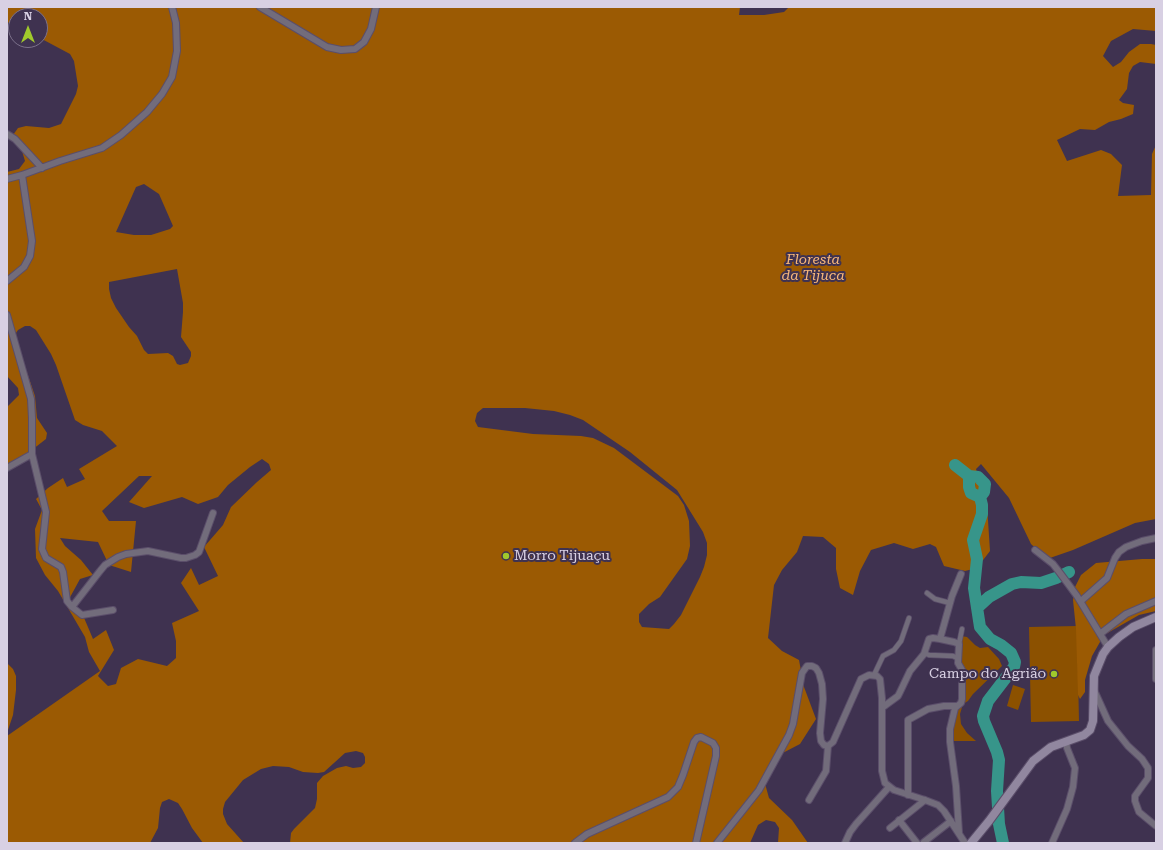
<!DOCTYPE html>
<html>
<head>
<meta charset="utf-8">
<style>
	body { margin:0 }
	#map { position:relative; width:1163px; height:850px; overflow:hidden; background:#3f3250; font-family:"Roboto Serif",serif }
	canvas { display:block }
	.frame { position:absolute; inset:0; border:8px solid #d8d0e3; pointer-events:none }
	.north { position:absolute; left:8px; top:8px; width:40px; height:40px; box-sizing:border-box; background:#3f3250; border:1px solid #7c718b; border-radius:50%; rotate:0deg; font-size:11px; font-weight:700; line-height:16px; text-align:center; color:#d8d0e3 }
	.north::after { content:''; display:block; margin:auto; width:14px; height:18px; background:#a0c92c; clip-path:polygon(50% 0,100% 100%,50% 72%,0 100%) }
</style>
</head>
<body>
<div id="map">
<canvas width="1163" height="850"></canvas>
<div class="frame"></div>
<div class="north">N</div>
</div>
<script>
const c = document.querySelector('canvas').getContext('2d');
c.lineJoin = 'round';
function paint(path, color) {
  c.fillStyle = color;
  c.fill(path, 'evenodd');
}
function poly(rows) {
  const path = new Path2D();
  for (const r of rows) {
    path.moveTo(r[0], r[1]);
    for (let i = 2; i < r.length; i += 2) path.lineTo(r[i], r[i + 1]);
  }
  return path;
}
function trace(path, color, width, dash) {
  c.strokeStyle = color;
  c.lineWidth = width;
  c.lineCap = dash ? 'butt' : 'round';
  c.setLineDash(dash || []);
  c.stroke(path);
}
function label(font, color, halo, rows, align = 'center') {
  c.font = font + ' "Roboto Serif",serif';
  c.lineWidth = 4;
  c.setLineDash([]);
  c.textBaseline = 'middle';
  c.strokeStyle = halo;
  c.fillStyle = color;
  for (const [text, x, y, turn = 0] of rows) {
    c.save();
    c.translate(x, y);
    c.rotate((+turn || 0) * Math.PI / 180);
    c.textAlign = isNaN(turn) ? turn : align;
    if (halo) c.strokeText(text, 0, 0);
    c.fillText(text, 0, 0);
    c.restore();
  }
}
paint(poly([
	[1077,626,1079,721,1031,722,1029,627],
	[961,636,967,637,975,645,980,648,988,647,999,659,1002,666,973,694,968,701,963,704,960,714,961,724,967,733,976,741,950,741,955,709,961,703,962,670,958,663],
	[1013,685,1025,689,1018,710,1007,706]
]), '#8c5100');
paint(poly([
	[7,7,740,7,739,15,764,15,784,12,789,7,1156,7,1156,31,1133,29,1111,41,1103,56,1113,67,1121,62,1129,52,1140,44,1151,44,1156,45,1156,64,1140,62,1133,66,1129,73,1127,89,1119,100,1123,103,1134,105,1133,114,1121,119,1109,122,1095,130,1080,129,1057,140,1067,161,1101,150,1111,154,1122,165,1118,196,1151,195,1152,154,1156,145,1156,519,1135,523,1073,550,1047,559,1031,544,1009,498,981,464,976,469,987,505,990,551,977,568,965,571,944,566,936,547,930,544,913,549,894,543,871,550,860,571,853,595,840,588,836,569,836,548,823,537,803,536,797,552,782,570,774,585,768,638,782,651,799,660,804,687,816,719,800,744,775,757,764,780,769,798,792,820,808,843,778,843,779,828,775,822,766,820,758,825,750,843,290,843,291,833,294,829,315,808,317,799,317,783,323,776,337,768,346,766,353,768,361,767,365,763,365,757,363,753,356,751,345,753,324,772,318,773,303,772,289,767,273,766,261,769,243,780,225,802,223,809,223,814,227,824,244,843,203,843,192,828,182,809,178,803,169,799,162,802,160,808,158,828,150,843,7,843,7,736,100,671,89,652,85,637,58,591,45,575,36,558,35,529,42,510,36,499,48,488,63,478,67,487,85,479,79,469,117,446,102,431,83,425,75,420,56,365,51,354,36,330,30,326,25,326,18,330,16,333,17,343,35,396,37,418,47,433,46,439,19,460,7,471,7,407,19,395,18,388,7,376,7,172,19,169,25,161,22,151,13,135,18,128,26,126,49,128,61,124,76,94,78,86,74,61,70,54,40,38,40,16,16,16,16,25,7,22],
	[144,184,159,194,173,226,170,229,151,235,134,235,116,232,136,187],
	[177,269,183,303,183,312,181,337,191,352,191,356,188,363,180,365,177,364,173,356,168,353,148,354,144,350,137,336,129,327,116,308,111,298,109,289,109,282],
	[483,408,525,408,554,411,570,415,583,420,630,452,677,490,703,532,707,543,707,555,704,567,700,577,681,615,674,624,669,629,642,627,639,622,639,614,649,604,660,597,687,559,690,546,689,521,684,505,678,496,614,448,593,438,581,436,533,434,478,427,475,421,477,413],
	[262,459,269,464,271,470,257,482,231,507,223,525,204,547,218,576,199,585,191,568,181,583,199,611,172,623,176,641,176,658,167,666,138,659,121,668,116,684,108,686,98,676,114,650,106,630,93,639,82,613,68,601,80,579,93,575,81,560,65,546,60,538,98,542,109,565,131,572,136,521,109,521,102,511,139,476,152,476,129,502,144,508,182,497,198,504,218,497,228,485,250,467],
	[1142,559,1156,559,1156,611,1139,615,1104,635,1092,656,1085,680,1085,692,1080,699,1078,695,1076,629,1073,600,1075,587,1081,575,1096,563],
	[7,663,13,669,16,676,16,690,13,715,7,733]
]), '#9b5a03');
trace(poly([
	[955,465,969,476,969,487,971,493,980,497,982,505,982,514,973,540,977,559,974,588,980,627,990,639,1001,645,1011,653,1015,662,1014,667,988,701,983,716,984,721,997,752,999,760,997,791,999,824,1003,843],
	[969,476,978,477,985,484,984,492,980,497],
	[977,608,989,597,1012,584,1021,582,1041,583,1056,578,1069,572]
]), '#37958a', 12);
const pedestrian = poly([
	[927,593,935,599,950,603],
	[959,644,962,629],
	[924,653,929,655,953,656,957,658],
	[874,675,883,656,894,650,901,641,909,618]
]);
const minor = poly([
	[260,7,327,47,341,50,355,49,364,42,371,29,376,7],
	[7,134,15,139,42,168],
	[7,179,22,175,60,161,102,148,121,135,147,112,162,94,172,77,177,51,176,23,172,7],
	[7,281,24,267,30,256,32,241,22,175],
	[7,315,31,399,32,418,32,454,46,512,42,549,46,558,61,567,63,572,67,601,72,607,82,615,113,610],
	[7,468,32,454],
	[1035,550,1053,564,1060,573,1077,596,1108,647],
	[1081,601,1107,578,1115,558,1119,552,1126,547,1142,541,1156,538],
	[72,607,100,571,105,565,118,557,126,554,148,551,181,558,186,558,195,555,199,552,213,513],
	[1100,634,1126,614,1156,601],
	[940,639,954,642,959,644,958,663,962,670,962,699,961,703,955,708,950,729,950,742,956,786,959,832],
	[1156,650,1156,679],
	[1094,690,1108,721,1128,746,1142,759,1148,768,1148,778,1135,796,1135,801,1139,812,1156,826],
	[883,707,898,696,900,692,910,671,924,654,929,639,933,638,940,639,952,596,961,574],
	[908,795,908,720,928,709,944,706,956,706],
	[809,800,826,771,828,746],
	[899,820,917,843],
	[890,828,925,800],
	[924,842,951,821],
	[575,843,587,834,668,797,678,787,683,775,694,742,697,738,701,737,713,743,716,748,716,756,696,843],
	[717,843,759,790,789,735,793,724,802,673,807,666,812,666,816,668,819,673,822,684,823,699,820,733,821,741,824,745,828,746,833,742,861,679,869,675,877,676,880,679,882,698,882,771,885,783,894,790,925,800,938,805,944,811,965,843],
	[845,843,850,832,856,824,889,787],
	[1052,843,1067,809,1073,787,1075,768,1067,748,1066,741]
]);
const secondary = poly([
	[971,843,989,821,1033,761,1051,747,1084,735,1090,730,1093,721,1094,676,1103,654,1108,647,1119,637,1133,627,1156,617]
]);
trace(pedestrian, '#5b4e6a', 6);
trace(minor, '#5b4e6a', 8);
trace(secondary, '#5b4e6a', 10);
trace(pedestrian, '#726c7b', 4.5);
trace(minor, '#726c7b', 6);
trace(secondary, '#91879f', 8);
for (const [x, y, r, color] of [
	[506,556,4,"#a0c92c"],
	[1054,674,4,"#a0c92c"]
]) {
  const dot = new Path2D();
  dot.arc(x, y, r, 0, 2 * Math.PI);
  c.fillStyle = color;
  c.fill(dot);
  trace(dot, '#3f3250', 1.5);
}
label('italic 14px', '#f8b87b', '#3f3250', [
	["Floresta",813,260],
	["da Tijuca",813,276]
]);
label('14px', '#d8d0e3', '#3f3250', [
	["Morro Tijuaçu",514,556],
	["Campo do Agrião",1046,674,"right"]
], 'left');
</script>
</body>
</html>
